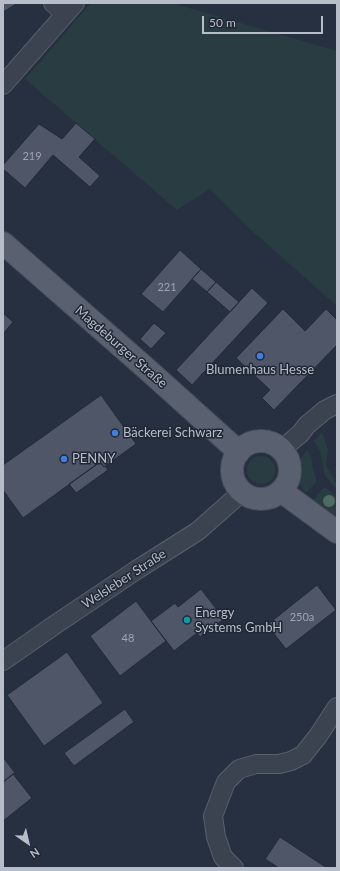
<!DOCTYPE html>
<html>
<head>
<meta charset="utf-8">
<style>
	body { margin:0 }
	#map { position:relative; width:340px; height:871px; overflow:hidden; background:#273040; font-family:Lato,sans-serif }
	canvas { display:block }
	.frame { position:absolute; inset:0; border:4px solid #b8bdca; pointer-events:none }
	.north { position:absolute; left:8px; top:823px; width:40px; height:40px; -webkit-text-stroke:3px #202735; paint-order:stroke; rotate:146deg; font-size:11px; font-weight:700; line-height:16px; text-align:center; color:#b8bdca }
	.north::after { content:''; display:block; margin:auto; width:14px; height:18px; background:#b8bdca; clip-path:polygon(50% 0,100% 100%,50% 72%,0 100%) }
	.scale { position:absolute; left:202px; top:16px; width:121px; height:18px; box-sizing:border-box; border:2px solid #b8bdca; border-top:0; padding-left:5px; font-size:12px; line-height:14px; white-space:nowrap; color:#b8bdca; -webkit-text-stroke:3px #202735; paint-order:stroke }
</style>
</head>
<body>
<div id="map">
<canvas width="340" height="871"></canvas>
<div class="frame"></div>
<div class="north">N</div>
<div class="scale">50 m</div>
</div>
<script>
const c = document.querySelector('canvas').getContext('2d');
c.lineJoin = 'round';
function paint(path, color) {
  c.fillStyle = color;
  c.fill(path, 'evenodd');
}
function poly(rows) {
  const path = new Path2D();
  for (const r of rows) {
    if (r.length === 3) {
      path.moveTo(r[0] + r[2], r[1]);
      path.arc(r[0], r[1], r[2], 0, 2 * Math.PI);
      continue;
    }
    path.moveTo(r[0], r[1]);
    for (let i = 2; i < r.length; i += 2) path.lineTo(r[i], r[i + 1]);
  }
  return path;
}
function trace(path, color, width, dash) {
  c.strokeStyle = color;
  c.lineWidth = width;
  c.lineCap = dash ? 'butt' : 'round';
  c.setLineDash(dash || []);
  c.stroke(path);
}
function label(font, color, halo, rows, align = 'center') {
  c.font = font + ' Lato,sans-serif';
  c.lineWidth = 3;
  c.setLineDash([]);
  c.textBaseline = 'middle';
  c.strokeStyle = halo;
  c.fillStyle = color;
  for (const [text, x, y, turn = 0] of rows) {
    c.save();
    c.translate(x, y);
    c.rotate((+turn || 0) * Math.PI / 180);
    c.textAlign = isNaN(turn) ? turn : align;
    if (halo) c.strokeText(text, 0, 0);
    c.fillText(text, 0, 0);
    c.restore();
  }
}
paint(poly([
	[91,3,172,3,337,51,337,306,250,229,210,189,177,210,25,79],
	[322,432,328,450,326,465,335,482,337,484,337,489,331,483,325,475,320,451,314,441],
	[307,450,311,456,314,472,317,481,306,493,300,485,298,479,298,466,300,459],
	[261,470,14],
	[324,488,328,489,337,498,337,520,313,500]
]), '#293c41');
const building = poly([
	[3,3,18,3,3,12,3,3],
	[76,123,95,139,79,157,100,176,90,187,53,155,25,188,3,169,3,165,39,124,62,139,76,123],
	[180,250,201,269,163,312,141,294,180,250],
	[201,269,216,282,207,292,192,279,201,269],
	[216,282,239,302,230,312,207,292,216,282],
	[252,288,268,303,192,385,176,370,252,288],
	[283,309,305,331,326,309,337,320,337,345,274,410,262,398,270,390,236,358,283,309],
	[3,313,13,322,3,334,3,313],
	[154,323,166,333,151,349,140,339,154,323],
	[101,395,136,444,104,467,100,462,23,518,3,490,3,465,101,395],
	[100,462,104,467,105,466,108,470,76,493,69,484,100,462],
	[317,585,336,610,286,649,267,625,317,585],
	[201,589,224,619,200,637,197,633,174,651,151,621,175,603,178,607,201,589],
	[136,601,166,641,120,676,90,636,136,601],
	[67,652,103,703,44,746,7,695,67,652],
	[125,709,134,722,74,766,64,753,125,709],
	[3,757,15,773,3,782,3,757],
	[13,774,32,798,3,821,3,782,13,774],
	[280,837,327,868,279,868,265,859,280,837]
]);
paint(building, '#4e5668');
trace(building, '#222937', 1);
const minor = poly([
	[53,3,65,14],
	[3,85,75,3],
	[282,449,300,434,307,425,325,410,337,404],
	[3,661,56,624,138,569,198,531,242,492],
	[234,868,223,857,216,837,213,816,226,782,239,769,256,764,279,764,291,761,303,755,318,736,337,707]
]);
const major = poly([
	[3,243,148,370,239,452],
	[261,470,29],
	[281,491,337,532]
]);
trace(minor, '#59606d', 20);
trace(major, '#454b59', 24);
trace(minor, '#3b4250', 18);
trace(major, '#596170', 22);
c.fillStyle = '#4f6a62';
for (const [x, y] of [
	[329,501]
]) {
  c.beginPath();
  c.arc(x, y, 6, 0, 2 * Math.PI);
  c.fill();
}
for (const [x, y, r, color] of [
	[260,356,4,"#3f7fe0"],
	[115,433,4,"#3f7fe0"],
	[64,459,4,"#3f7fe0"],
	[187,620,4,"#0f9aa8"]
]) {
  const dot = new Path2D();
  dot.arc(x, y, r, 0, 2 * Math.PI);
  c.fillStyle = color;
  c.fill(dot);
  trace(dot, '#202735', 1.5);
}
label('11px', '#9ea3b2', null, [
	["219",32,156],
	["221",167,287],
	["250a",302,617],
	["48",128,638]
]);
label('13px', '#b8bdca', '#202735', [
	["Magdeburger Straße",121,347,41],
	["Welsleber Straße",124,579,-33]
]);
label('13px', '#b8bdca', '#202735', [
	["Blumenhaus Hesse",260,370,"center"],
	["Bäckerei Schwarz",123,433],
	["PENNY",72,459],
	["Energy",195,613],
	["Systems GmbH",195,628]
], 'left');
</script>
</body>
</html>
